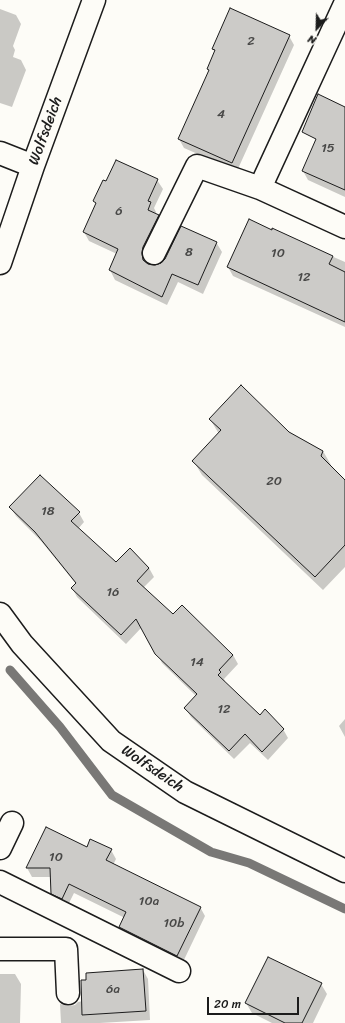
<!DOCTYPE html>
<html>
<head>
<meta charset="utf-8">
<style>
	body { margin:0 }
	#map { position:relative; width:345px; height:1023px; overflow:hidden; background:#fdfcf7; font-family:Sriracha,sans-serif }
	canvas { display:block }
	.north { position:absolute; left:297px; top:8px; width:40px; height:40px; -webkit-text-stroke:3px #fdfcf7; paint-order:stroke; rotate:203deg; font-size:11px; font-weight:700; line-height:16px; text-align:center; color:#1c1c1c }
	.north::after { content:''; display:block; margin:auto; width:14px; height:18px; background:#1c1c1c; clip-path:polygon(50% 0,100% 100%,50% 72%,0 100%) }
	.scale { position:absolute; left:207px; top:997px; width:92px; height:18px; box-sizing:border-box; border:2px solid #1c1c1c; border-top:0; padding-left:5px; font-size:12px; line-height:14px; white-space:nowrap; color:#1c1c1c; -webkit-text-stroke:3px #fdfcf7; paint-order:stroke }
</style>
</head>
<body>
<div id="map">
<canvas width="345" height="1023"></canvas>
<div class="north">N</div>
<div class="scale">20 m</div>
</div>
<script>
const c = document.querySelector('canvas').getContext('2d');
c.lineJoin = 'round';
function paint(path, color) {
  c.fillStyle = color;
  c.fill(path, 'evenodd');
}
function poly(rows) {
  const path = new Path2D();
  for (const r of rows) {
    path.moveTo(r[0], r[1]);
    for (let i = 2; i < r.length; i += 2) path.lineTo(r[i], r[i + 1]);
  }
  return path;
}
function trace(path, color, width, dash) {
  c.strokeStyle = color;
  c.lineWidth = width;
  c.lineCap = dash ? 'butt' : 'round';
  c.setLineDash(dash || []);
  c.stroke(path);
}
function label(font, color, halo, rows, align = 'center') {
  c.font = font + ' Sriracha,sans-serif';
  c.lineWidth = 3.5;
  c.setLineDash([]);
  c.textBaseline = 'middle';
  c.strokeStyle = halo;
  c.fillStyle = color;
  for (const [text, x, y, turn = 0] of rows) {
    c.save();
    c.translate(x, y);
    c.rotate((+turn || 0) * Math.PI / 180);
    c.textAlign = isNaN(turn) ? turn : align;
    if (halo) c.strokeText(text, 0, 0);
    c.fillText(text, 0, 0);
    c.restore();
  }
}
paint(poly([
	[0,9,16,15,21,24,13,46,15,50,13,57,21,60,26,70,12,107,0,103],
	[289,36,294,45,237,171,184,148,179,139,209,71,208,69,215,53,213,49],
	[345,133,345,197,308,180,303,171],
	[157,180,163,189,154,208,156,212,155,215,158,216,163,225,148,257,146,264,155,266,216,242,222,252,203,294,178,282,167,305,115,280,110,270,117,254,89,241,84,232,96,204,94,201],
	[249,220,345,262,345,327,233,276,228,267],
	[210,419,289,432,323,451,331,465,330,466,345,481,345,567,323,590,202,475,194,462,219,434],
	[10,507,79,513,84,522,78,529,116,564,149,568,154,577,143,588,173,616,233,655,238,664,224,679,225,681,224,682,260,716,283,729,288,738,268,760,250,743,234,759,191,717,185,708,196,696,162,663,142,627,126,644,77,597,72,588,76,584,41,541,16,516],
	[345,719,345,737,339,726],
	[47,828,87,848,111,850,116,859,113,865,200,907,205,916,182,964,125,936,120,927,125,918,74,893,67,907,58,903,52,893,51,877,32,877,27,868],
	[143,970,148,979,150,1020,100,1023,61,1023,60,1004,69,1006,75,1005,78,1002,83,1001],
	[0,974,15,974,21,984,20,1023,0,1023],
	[321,984,327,994,313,1023,272,1023,252,1013,246,1003]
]), '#0003');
trace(poly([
	[10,670,60,727,112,795,211,852,249,863,345,909]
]), '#797876', 9);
const building = poly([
	[230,8,290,35,232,163,178,139,209,70,207,69,215,50,212,49,230,8],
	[318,94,345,107,345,190,302,171,316,139,302,132,318,94],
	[116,160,158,179,148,201,151,202,148,210,159,215,143,247,142,253,143,260,148,264,155,265,161,263,165,259,181,226,217,242,198,285,172,274,162,297,109,270,118,249,83,232,96,203,93,201,103,180,106,181,116,160],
	[249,219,272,230,272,228,333,256,329,264,345,272,345,322,227,267,249,219],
	[241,385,289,432,323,451,321,456,345,480,345,545,315,577,192,461,221,430,209,419,241,385],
	[40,475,80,512,71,521,116,562,130,548,149,568,137,581,173,614,182,605,233,655,219,670,221,672,218,675,260,715,265,709,284,729,262,752,245,734,229,751,184,708,197,694,155,654,136,619,121,635,71,588,76,583,35,532,9,507,40,475],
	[46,827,87,847,90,839,112,849,106,860,201,907,177,956,119,927,126,912,69,884,62,899,51,894,50,868,26,868,46,827],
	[268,957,322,983,302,1023,285,1023,245,1003,268,957],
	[143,969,146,1011,82,1015,81,980,86,980,86,973,143,969]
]);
paint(building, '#cccbc8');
trace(building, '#1c1c1c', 1);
const minor = poly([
	[345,4,260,188,345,227],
	[0,153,33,166],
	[154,253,197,166,260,188],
	[0,263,33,166,94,0],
	[0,614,22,644,111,741,185,792,345,871],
	[0,848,12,823],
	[0,882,179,971],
	[0,949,66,949,68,993]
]);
trace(minor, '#1c1c1c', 25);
trace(minor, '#fdfcf7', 22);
label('13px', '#484847', null, [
	["2",251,42],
	["4",221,115],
	["15",328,149],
	["6",119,212],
	["8",189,253],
	["10",278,254],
	["12",304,278],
	["20",274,482],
	["18",48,512],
	["16",113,593],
	["14",197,663],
	["12",224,710],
	["10",56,858],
	["10a",149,902],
	["10b",174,924],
	["6a",113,990]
]);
label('15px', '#1c1c1c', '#fdfcf7', [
	["Wolfsdeich",46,131,-70],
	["Wolfsdeich",152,769,34]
]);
</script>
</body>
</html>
